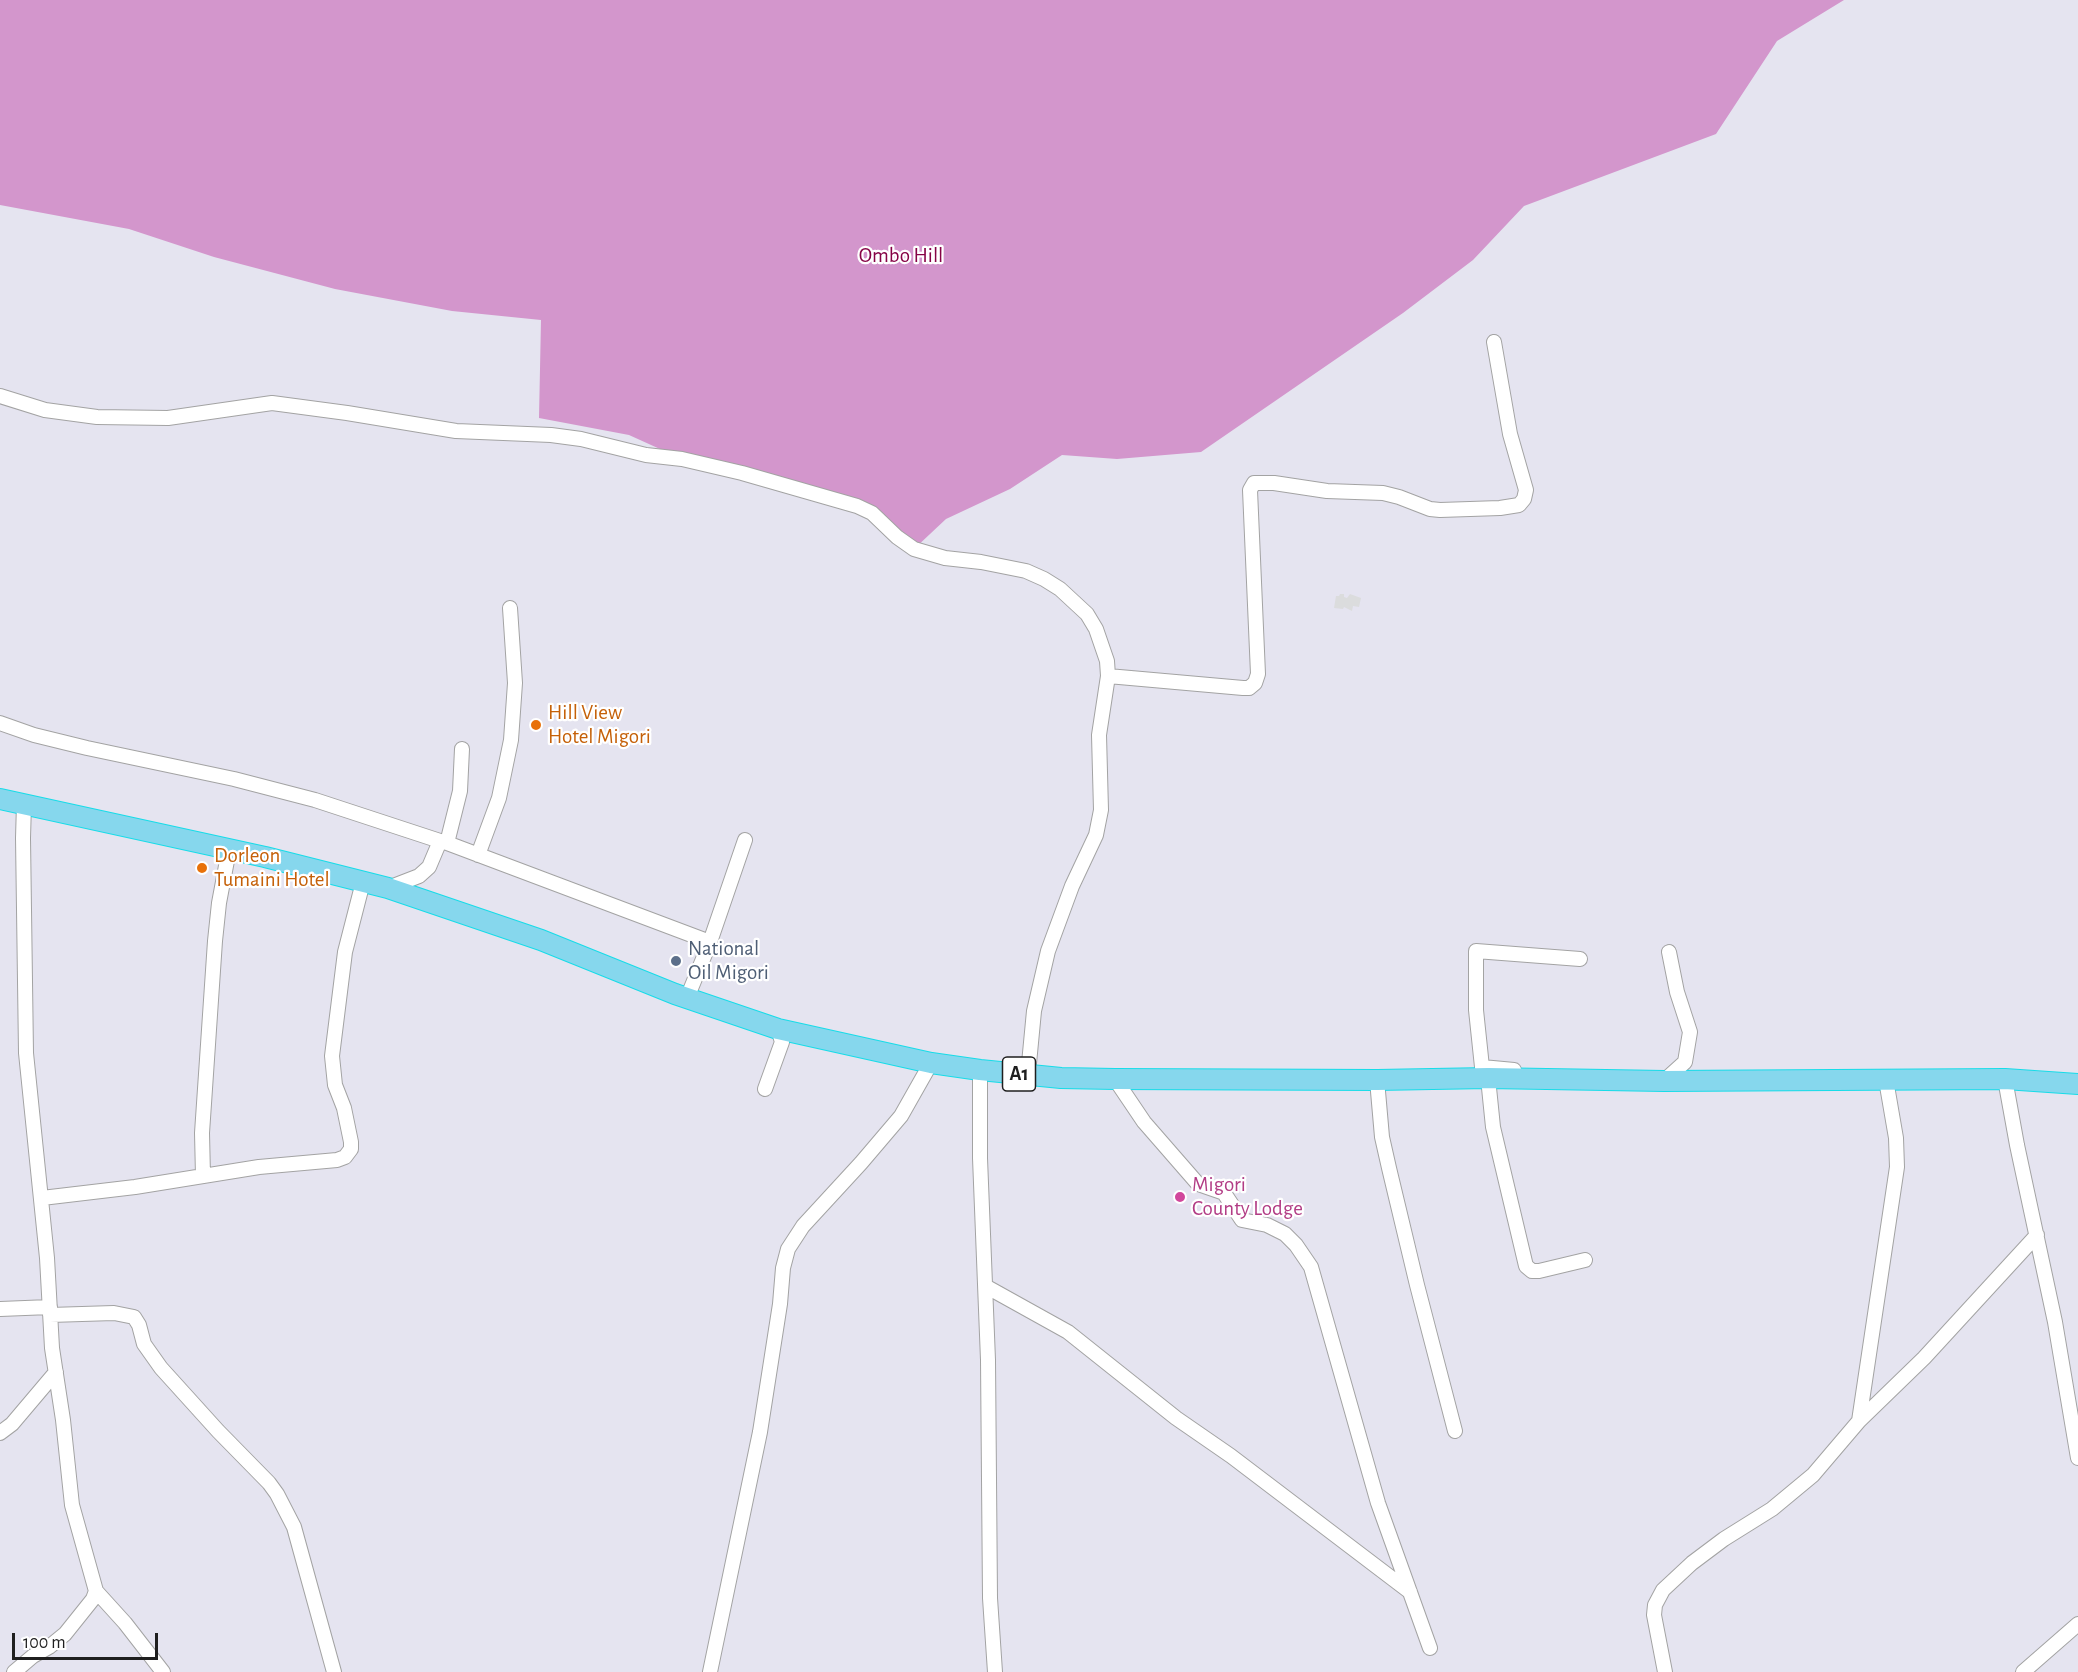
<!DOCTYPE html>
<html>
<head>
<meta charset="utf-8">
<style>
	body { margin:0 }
	#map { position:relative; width:2078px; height:1672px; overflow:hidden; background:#e5e4f0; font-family:"Alegreya Sans",sans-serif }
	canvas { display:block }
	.scale { position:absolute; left:12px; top:1633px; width:146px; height:27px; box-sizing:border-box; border:3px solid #1f1f1f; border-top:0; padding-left:8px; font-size:18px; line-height:21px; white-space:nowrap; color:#1f1f1f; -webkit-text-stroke:4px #fff; paint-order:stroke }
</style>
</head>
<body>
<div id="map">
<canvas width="2078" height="1672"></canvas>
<div class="scale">100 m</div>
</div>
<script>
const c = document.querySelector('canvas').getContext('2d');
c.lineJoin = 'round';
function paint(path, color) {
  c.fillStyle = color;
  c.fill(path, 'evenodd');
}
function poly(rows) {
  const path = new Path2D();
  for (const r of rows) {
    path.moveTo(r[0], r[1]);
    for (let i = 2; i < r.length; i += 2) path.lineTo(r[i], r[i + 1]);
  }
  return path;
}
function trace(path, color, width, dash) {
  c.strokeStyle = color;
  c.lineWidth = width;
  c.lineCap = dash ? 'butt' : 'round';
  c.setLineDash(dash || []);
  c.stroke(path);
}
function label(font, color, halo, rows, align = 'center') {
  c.font = font + ' "Alegreya Sans",sans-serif';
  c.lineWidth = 4.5;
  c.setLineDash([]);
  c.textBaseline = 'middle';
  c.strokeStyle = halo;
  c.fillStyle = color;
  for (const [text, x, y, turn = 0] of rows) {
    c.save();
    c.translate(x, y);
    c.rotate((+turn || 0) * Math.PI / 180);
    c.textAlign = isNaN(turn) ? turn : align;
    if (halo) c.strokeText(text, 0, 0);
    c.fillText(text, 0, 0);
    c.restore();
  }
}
paint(poly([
	[1340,594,1344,594,1344,597,1347,598,1350,594,1361,598,1359,607,1353,606,1352,611,1344,607,1343,609,1334,608,1336,596,1339,596]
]), '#dbdcdd');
paint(poly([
	[0,0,1844,0,1777,41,1716,134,1524,206,1473,260,1403,313,1201,452,1117,459,1062,455,1010,489,946,519,914,549,879,519,682,459,629,435,539,418,541,320,452,311,335,289,214,257,129,229,0,205]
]), '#d396cc');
const minor = poly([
	[0,396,45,410,97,417,168,418,272,403,347,413,456,431,551,435,581,439,646,455,682,459,742,473,857,506,872,513,897,537,914,549,945,558,981,562,1026,571,1044,579,1060,589,1087,614,1096,629,1107,661,1108,676,1099,735,1101,810,1096,835,1072,886,1048,951,1034,1011,1028,1074],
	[1108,676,1243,688,1249,688,1255,683,1258,674,1250,490,1254,483,1274,483,1327,491,1383,493,1399,497,1430,509,1440,510,1500,508,1519,505,1524,499,1526,490,1510,434,1494,342],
	[0,723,34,735,87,748,234,779,315,800,440,841],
	[447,843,710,942,745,840],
	[478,855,499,798,511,740,515,683,510,608],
	[388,888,419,876,429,867,440,841,447,843,460,791,462,749],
	[687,998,710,942],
	[980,1070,980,1158,988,1360,990,1598,995,1672],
	[1514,1070,1482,1067,1476,1010,1476,951,1580,959],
	[1488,1078,1493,1127,1526,1266,1532,1271,1539,1271,1585,1260],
	[1115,1079,1144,1122,1198,1184,1224,1193,1242,1220,1267,1225,1285,1234,1296,1245,1311,1267,1378,1503,1430,1648],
	[2005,1079,2017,1145,2055,1322,2078,1458],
	[1377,1080,1382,1137,1389,1168,1417,1285,1455,1431],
	[1662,1080,1664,1081,1685,1062,1690,1032,1677,992,1669,952],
	[765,1089,782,1042,778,1029],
	[203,1176,202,1133,215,941,219,903,229,850],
	[42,1198,135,1187,259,1167,337,1160,345,1157,351,1149,351,1142,344,1108,335,1085,332,1056,345,952,363,882],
	[987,1287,1068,1332,1176,1418,1231,1456,1410,1592],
	[0,1309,50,1307],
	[50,1315,114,1313,134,1317,139,1325,144,1344,161,1368,218,1431,269,1483,277,1494,294,1527,334,1672],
	[1859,1421,1897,1167,1896,1138,1886,1080],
	[0,1433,12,1424,56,1372],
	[96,1591,125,1623,163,1672],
	[14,1672,33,1656,49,1647,65,1634,93,1599,96,1591,72,1505,63,1420,52,1348,47,1258,26,1053,23,838,24,804],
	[710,1672,760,1432,780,1304,783,1268,788,1249,803,1226,861,1163,901,1116,931,1063],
	[1665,1672,1654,1615,1655,1605,1663,1590,1692,1563,1724,1539,1772,1509,1813,1475,1859,1421,1924,1358,2037,1235],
	[2023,1672,2078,1624]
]);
const highway = poly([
	[0,799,265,857,388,888,541,940,675,994,778,1029,931,1063,980,1070,1061,1078,1115,1079,1377,1080,1488,1078,1664,1081,2005,1079,2078,1084]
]);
trace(minor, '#a3a3a3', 16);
trace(highway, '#17dce8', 22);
trace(minor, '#fff', 14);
trace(highway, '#86d7ed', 20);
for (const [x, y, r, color] of [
	[536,725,6,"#e8710a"],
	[202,868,6,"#e8710a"],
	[676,961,6,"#5c6f8a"],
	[1180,1197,6,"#d1479c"]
]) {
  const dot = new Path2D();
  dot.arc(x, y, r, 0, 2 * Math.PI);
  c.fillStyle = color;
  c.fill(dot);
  trace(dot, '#fff', 2);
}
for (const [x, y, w] of [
	[1019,1074,33]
]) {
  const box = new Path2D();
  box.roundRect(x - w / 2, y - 17, w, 34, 4.5);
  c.fillStyle = '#fff';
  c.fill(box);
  trace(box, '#1f1f1f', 1.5);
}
label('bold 20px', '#1f1f1f', null, [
	["A1",1019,1074]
]);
label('21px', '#860346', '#fff', [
	["Ombo Hill",901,256]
]);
label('21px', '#c56008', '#fff', [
	["Hill View",548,713],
	["Hotel Migori",548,737],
	["Dorleon",214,856],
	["Tumaini Hotel",214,880]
], 'left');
label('21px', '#4e5e75', '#fff', [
	["National",688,949],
	["Oil Migori",688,973]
], 'left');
label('21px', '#b23c85', '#fff', [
	["Migori",1192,1185],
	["County Lodge",1192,1209]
], 'left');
</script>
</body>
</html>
